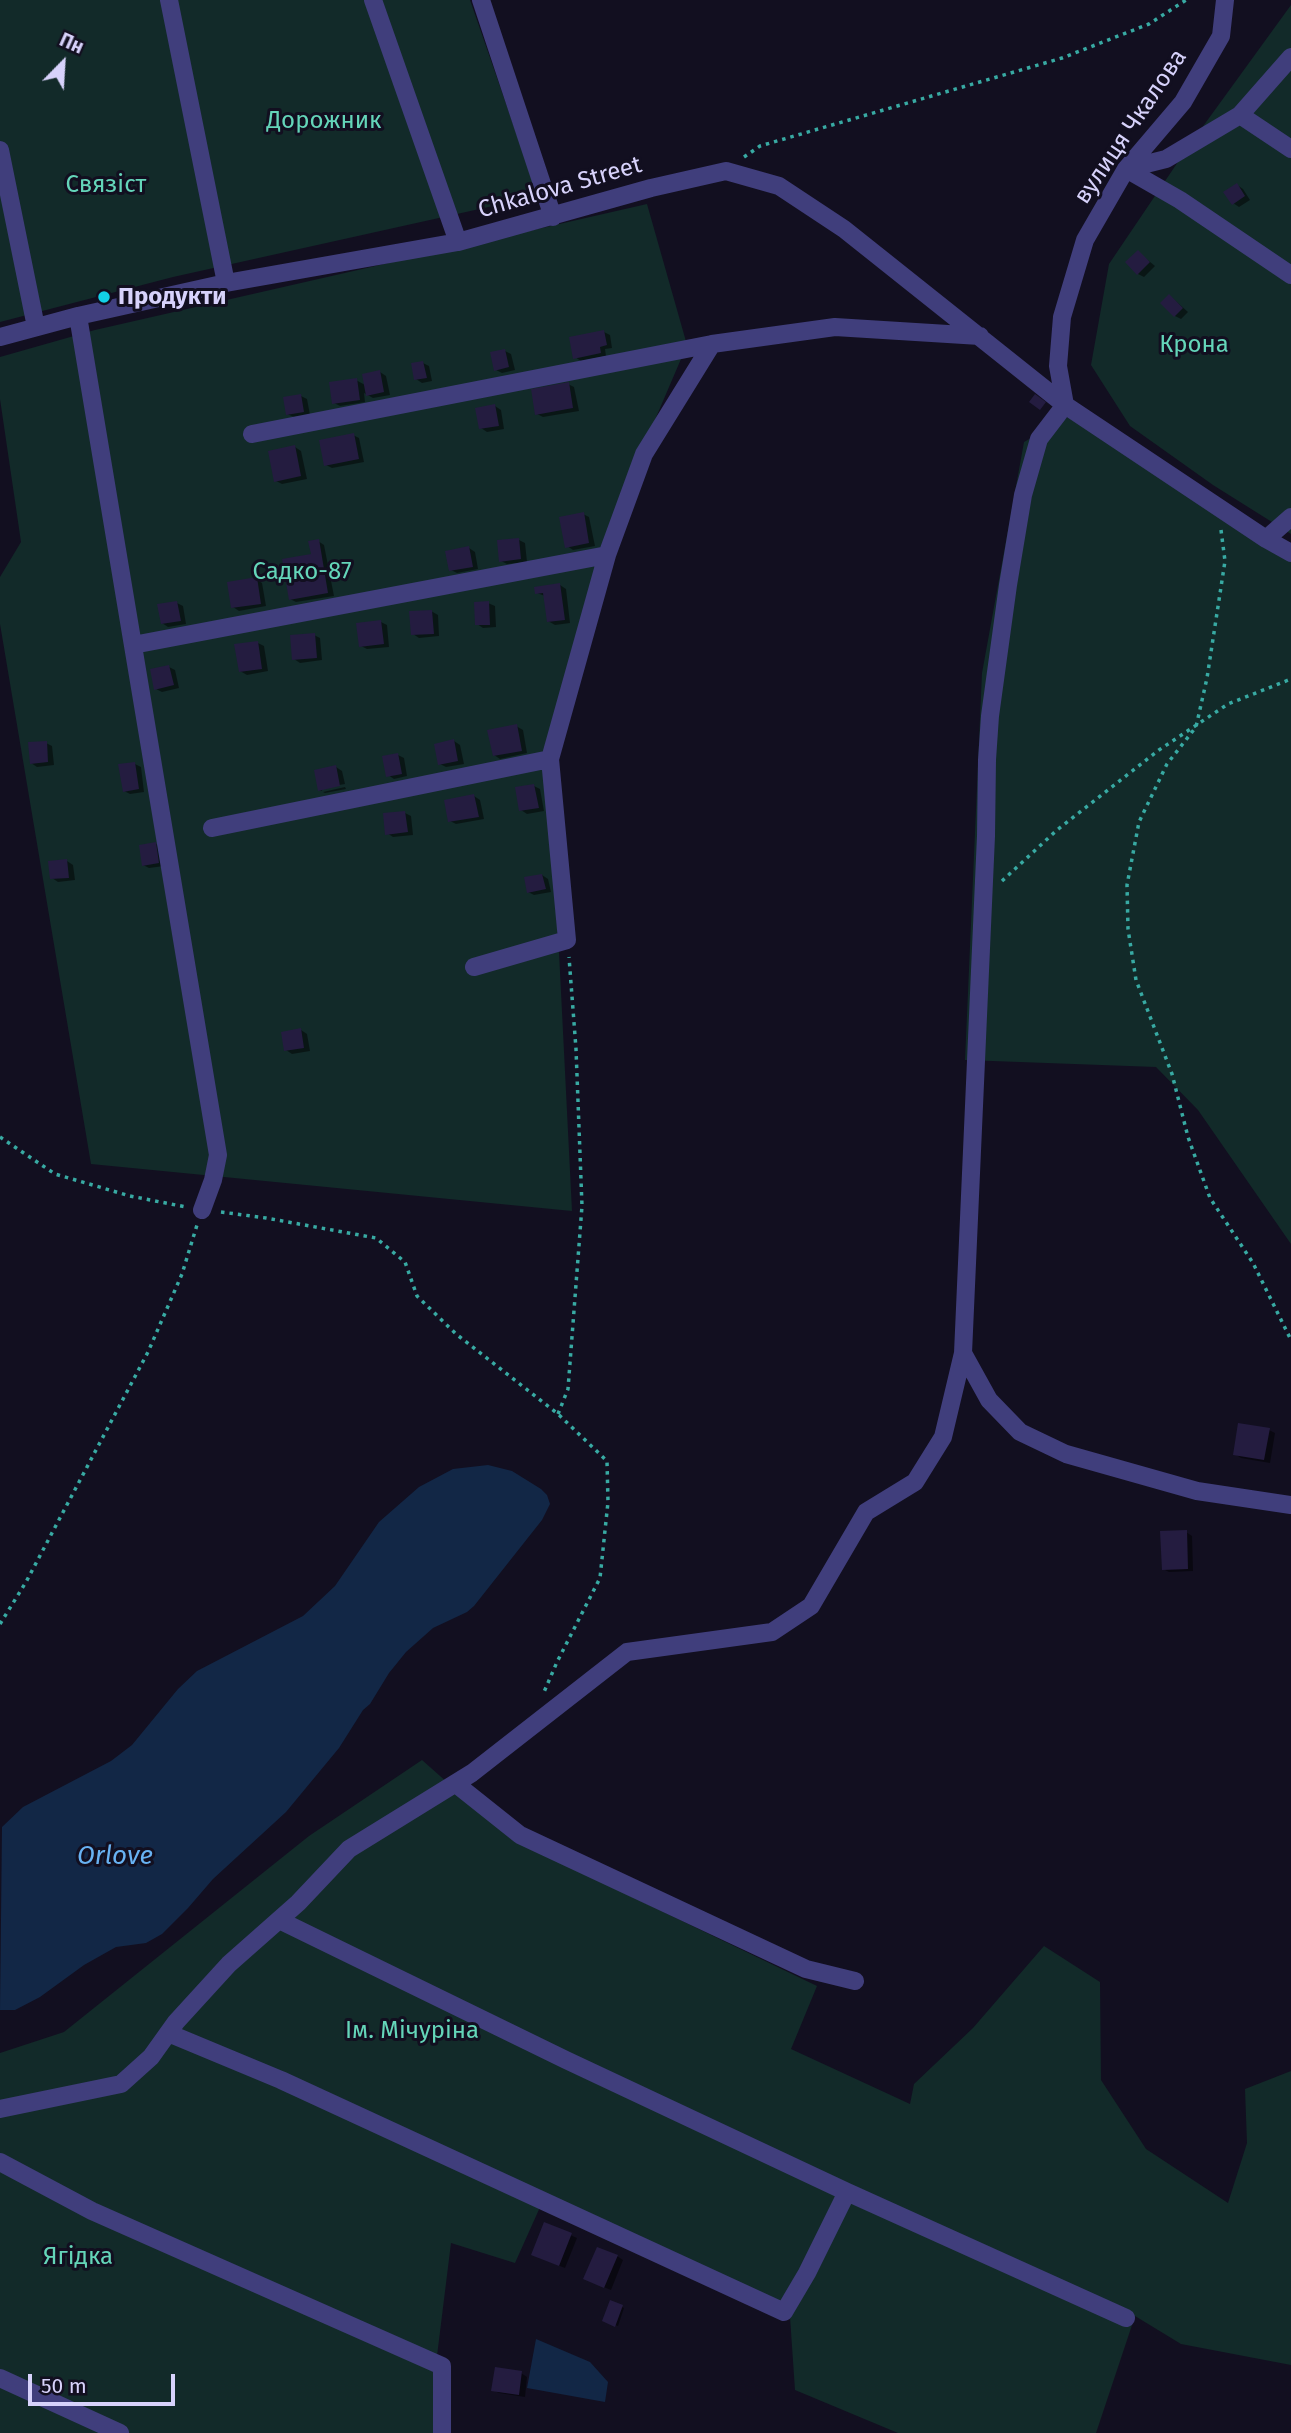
<!DOCTYPE html>
<html>
<head>
<meta charset="utf-8">
<style>
	body { margin:0 }
	#map { position:relative; width:1291px; height:2433px; overflow:hidden; background:#120f20; font-family:"Fira Sans",sans-serif }
	canvas { display:block }
	.north { position:absolute; left:28px; top:28px; width:70px; height:70px; -webkit-text-stroke:5px #120f20; paint-order:stroke; rotate:24deg; font-size:19px; font-weight:700; line-height:28px; text-align:center; color:#d7d2fb }
	.north::after { content:''; display:block; margin:auto; width:24px; height:32px; background:#d7d2fb; clip-path:polygon(50% 0,100% 100%,50% 72%,0 100%) }
	.scale { position:absolute; left:28px; top:2374px; width:147px; height:32px; box-sizing:border-box; border:4px solid #d7d2fb; border-top:0; padding-left:9px; font-size:21px; line-height:24px; white-space:nowrap; color:#d7d2fb; -webkit-text-stroke:5px #120f20; paint-order:stroke }
</style>
</head>
<body>
<div id="map">
<canvas width="1291" height="2433"></canvas>
<div class="north">Пн</div>
<div class="scale">50 m</div>
</div>
<script>
const c = document.querySelector('canvas').getContext('2d');
c.lineJoin = 'round';
function paint(path, color) {
  c.fillStyle = color;
  c.fill(path, 'evenodd');
}
function poly(rows) {
  const path = new Path2D();
  for (const r of rows) {
    path.moveTo(r[0], r[1]);
    for (let i = 2; i < r.length; i += 2) path.lineTo(r[i], r[i + 1]);
  }
  return path;
}
function trace(path, color, width, dash) {
  c.strokeStyle = color;
  c.lineWidth = width;
  c.lineCap = dash ? 'butt' : 'round';
  c.setLineDash(dash || []);
  c.stroke(path);
}
function label(font, color, halo, rows, align = 'center') {
  c.font = font + ' "Fira Sans",sans-serif';
  c.lineWidth = 6;
  c.setLineDash([]);
  c.textBaseline = 'middle';
  c.strokeStyle = halo;
  c.fillStyle = color;
  for (const [text, x, y, turn = 0] of rows) {
    c.save();
    c.translate(x, y);
    c.rotate((+turn || 0) * Math.PI / 180);
    c.textAlign = isNaN(turn) ? turn : align;
    if (halo) c.strokeText(text, 0, 0);
    c.fillText(text, 0, 0);
    c.restore();
  }
}
paint(poly([
	[0,0,470,0,538,196,173,277,0,322],
	[1291,5,1291,534,1213,485,1130,426,1091,365,1109,264,1188,147],
	[647,204,687,345,609,527,544,753,559,952,572,1211,91,1164,0,624,0,577,21,542,0,399,0,357,95,330],
	[1068,417,1291,561,1291,1244,1198,1110,1156,1067,965,1060,982,673,1024,442],
	[422,1760,510,1838,817,1986,791,2049,910,2104,914,2084,973,2028,1044,1946,1100,1982,1101,2080,1146,2149,1228,2203,1247,2143,1245,2089,1291,2071,1291,2365,1181,2344,1135,2316,1096,2433,898,2433,795,2390,790,2317,541,2205,515,2263,451,2243,437,2356,436,2433,0,2433,0,2053,64,2032,309,1836]
]), '#122a29');
paint(poly([
	[488,1465,512,1471,541,1489,547,1495,550,1504,542,1520,474,1606,467,1612,433,1628,406,1652,389,1673,370,1704,363,1710,339,1748,286,1812,213,1879,188,1908,162,1934,146,1943,116,1947,84,1965,40,1997,15,2010,0,2010,2,1827,23,1807,111,1761,132,1745,178,1689,197,1671,303,1616,335,1586,379,1522,419,1487,453,1469],
	[536,2339,590,2362,608,2382,605,2402,527,2388]
]), '#122746');
paint(poly([
	[1237,185,1243,189,1250,200,1239,207,1233,203],
	[1138,252,1155,266,1144,277,1138,274],
	[1170,296,1188,312,1181,319,1175,316],
	[604,332,610,335,612,348,605,349,606,356,581,361,575,357],
	[505,351,511,354,515,370,502,373,496,370],
	[423,363,429,366,432,381,422,383,416,379],
	[380,372,386,376,390,395,373,398,364,393,365,402,340,406,334,403,356,380,365,385],
	[568,384,574,387,579,411,543,417,537,414],
	[301,396,307,399,310,415,294,417,287,414],
	[495,406,501,410,504,429,487,432,481,428],
	[353,435,359,438,364,462,332,468,326,465],
	[295,447,301,451,307,479,282,484,276,481],
	[583,514,589,517,595,546,573,550,567,546],
	[519,540,525,543,527,562,507,564,501,561],
	[318,541,324,545,334,596,296,602,290,599],
	[469,548,475,552,478,569,457,573,451,570],
	[256,579,262,583,266,606,239,611,233,607],
	[560,585,566,589,570,623,555,625,548,621,545,596,537,593],
	[177,603,183,606,186,624,168,627,162,623],
	[488,603,495,606,496,627,483,628,477,624],
	[431,611,438,615,439,636,419,638,413,634],
	[381,622,387,625,389,647,367,649,361,646],
	[314,635,320,638,322,660,300,663,294,659],
	[258,643,264,646,268,671,247,675,240,671],
	[169,667,175,670,179,688,162,692,156,689],
	[516,726,523,730,527,753,500,759,494,755],
	[454,741,460,745,464,764,446,767,440,764],
	[46,743,52,746,54,765,37,767,31,763],
	[398,755,404,758,407,776,394,779,388,775],
	[135,764,141,767,144,792,130,794,124,791],
	[336,767,342,771,345,784,322,788,322,791,319,790],
	[534,786,540,789,544,811,527,814,521,810],
	[345,787,346,789,325,793,323,792],
	[474,796,480,800,484,819,456,824,450,821],
	[405,813,411,816,413,835,393,837,387,833],
	[156,844,162,848,164,866,149,868,143,865],
	[67,861,73,865,75,880,58,882,52,878],
	[542,875,548,879,551,892,534,895,528,892],
	[301,1030,307,1034,310,1051,292,1054,286,1050],
	[1269,1430,1275,1433,1270,1463,1241,1458,1235,1454],
	[1186,1532,1192,1536,1193,1571,1169,1572,1163,1569],
	[545,2224,577,2238,565,2268,539,2258],
	[617,2256,623,2260,611,2290,591,2282],
	[611,2302,624,2308,618,2326,604,2321],
	[521,2373,527,2377,525,2397,499,2393,493,2390]
]), '#0007');
paint(poly([
	[1237,183,1245,196,1232,205,1223,192],
	[1138,250,1150,262,1137,275,1125,262],
	[1169,294,1183,308,1174,317,1160,303],
	[604,330,607,345,600,347,601,353,573,359,569,337],
	[505,349,509,367,494,371,490,352],
	[423,361,427,378,414,380,411,363],
	[380,370,384,392,366,396,362,374],
	[357,378,360,400,332,404,329,382],
	[569,382,573,408,535,415,531,389],
	[301,394,304,412,286,415,283,397],
	[1035,394,1046,402,1040,410,1029,402],
	[495,404,499,426,479,429,475,408],
	[354,433,359,459,324,466,319,440],
	[295,445,301,476,274,482,268,451],
	[584,512,589,543,565,548,559,517],
	[519,538,521,559,499,562,497,540],
	[319,539,328,593,289,600,282,559,311,554,308,541],
	[469,546,473,567,449,571,445,551],
	[257,577,261,604,231,608,227,582],
	[560,583,565,620,547,622,543,593,535,594,534,587],
	[177,601,181,621,161,624,157,604],
	[489,601,490,625,475,625,474,602],
	[432,610,434,634,411,635,409,611],
	[381,620,384,644,359,647,356,623],
	[315,633,317,658,292,660,290,635],
	[258,641,262,669,239,672,234,644],
	[169,665,174,685,154,690,150,669],
	[517,724,522,751,493,756,487,730],
	[454,739,458,761,438,765,434,744],
	[47,741,48,762,30,764,28,742],
	[398,753,402,774,386,777,382,756],
	[135,762,139,789,123,792,118,764],
	[336,765,340,786,318,791,314,770],
	[534,784,539,808,519,811,515,787],
	[474,794,479,817,448,822,444,800],
	[405,811,408,832,385,835,383,813],
	[156,842,159,863,142,866,139,845],
	[67,859,69,878,50,879,48,861],
	[542,874,546,889,527,893,524,877],
	[301,1028,304,1048,284,1051,281,1032],
	[1238,1423,1270,1428,1264,1460,1233,1455],
	[1187,1530,1188,1569,1162,1570,1160,1531],
	[544,2222,572,2233,559,2266,531,2255],
	[597,2247,618,2255,604,2288,583,2279],
	[610,2300,623,2305,615,2327,602,2321],
	[495,2367,522,2371,519,2395,491,2391]
]), '#241c40');
trace(poly([
	[744,157,760,146,1062,58,1149,24,1186,0],
	[1221,530,1225,561,1207,678,1196,727,1167,764,1139,822,1127,885,1128,929,1136,980,1172,1074,1188,1137,1210,1198,1253,1263,1291,1340],
	[1002,881,1057,830,1159,750,1228,704,1291,679],
	[0,1137,55,1174,130,1196,186,1207],
	[221,1212,266,1218,376,1238,405,1262,417,1296,456,1334,558,1414,607,1461,608,1502,600,1578,557,1662,544,1692],
	[558,1414,568,1389,582,1206,576,1049,569,957],
	[0,1624,26,1582,148,1352,182,1274,197,1225]
]), '#38aaa3', 3.5, [3.5, 5]);
trace(poly([
	[169,0,226,283],
	[373,0,458,242],
	[481,0,553,217],
	[1240,115,1291,57],
	[0,150,36,327],
	[1126,169,1180,200,1291,275],
	[1126,169,1166,159,1240,115,1291,149],
	[78,316,218,1155,213,1180,202,1210],
	[0,337,78,316,226,283,458,242,651,188,726,171,779,186,844,229,1065,405,1266,539,1291,553],
	[1065,405,1058,366,1062,317,1085,240,1126,169,1183,102,1221,36,1225,0],
	[252,434,712,344],
	[1266,539,1291,517],
	[133,645,607,555,644,454,712,344,835,327,980,336],
	[212,828,550,759,607,555],
	[474,967,567,940,550,759],
	[963,1353,989,1400,1020,1432,1066,1454,1197,1491,1291,1505],
	[456,1784,520,1835,806,1969,855,1981],
	[279,1920,566,2060,847,2192,1126,2318],
	[168,2033,281,2080,784,2312,807,2273,847,2192],
	[0,2109,121,2084,151,2057,176,2022,229,1964,298,1903,349,1849,472,1773,627,1652,772,1632,811,1606,866,1512,915,1482,943,1437,963,1353,986,836,987,760,990,716,1008,585,1023,495,1039,439,1065,405],
	[0,2162,92,2211,442,2366,442,2433],
	[0,2378,120,2433]
]), '#403e7c', 18);
for (const [x, y, r, color] of [
	[104,297,7,"#12d1e7"]
]) {
  const dot = new Path2D();
  dot.arc(x, y, r, 0, 2 * Math.PI);
  c.fillStyle = color;
  c.fill(dot);
  trace(dot, '#120f20', 2.5);
}
label('24px', '#64d5b9', '#120f20', [
	["Дорожник",324,121],
	["Связіст",106,185],
	["Крона",1194,345],
	["Садко-87",302,572],
	["Ім. Мічуріна",412,2031],
	["Ягідка",78,2257]
]);
label('24px', '#d7d2fb', '#120f20', [
	["вулиця Чкалова",1131,127,-56],
	["Chkalova Street",560,188,-16]
]);
label('bold 24px', '#d7d2fb', '#120f20', [
	["Продукти",118,297]
], 'left');
label('italic 26px', '#68b2f3', '#120f20', [
	["Orlove",115,1857]
]);
</script>
</body>
</html>
